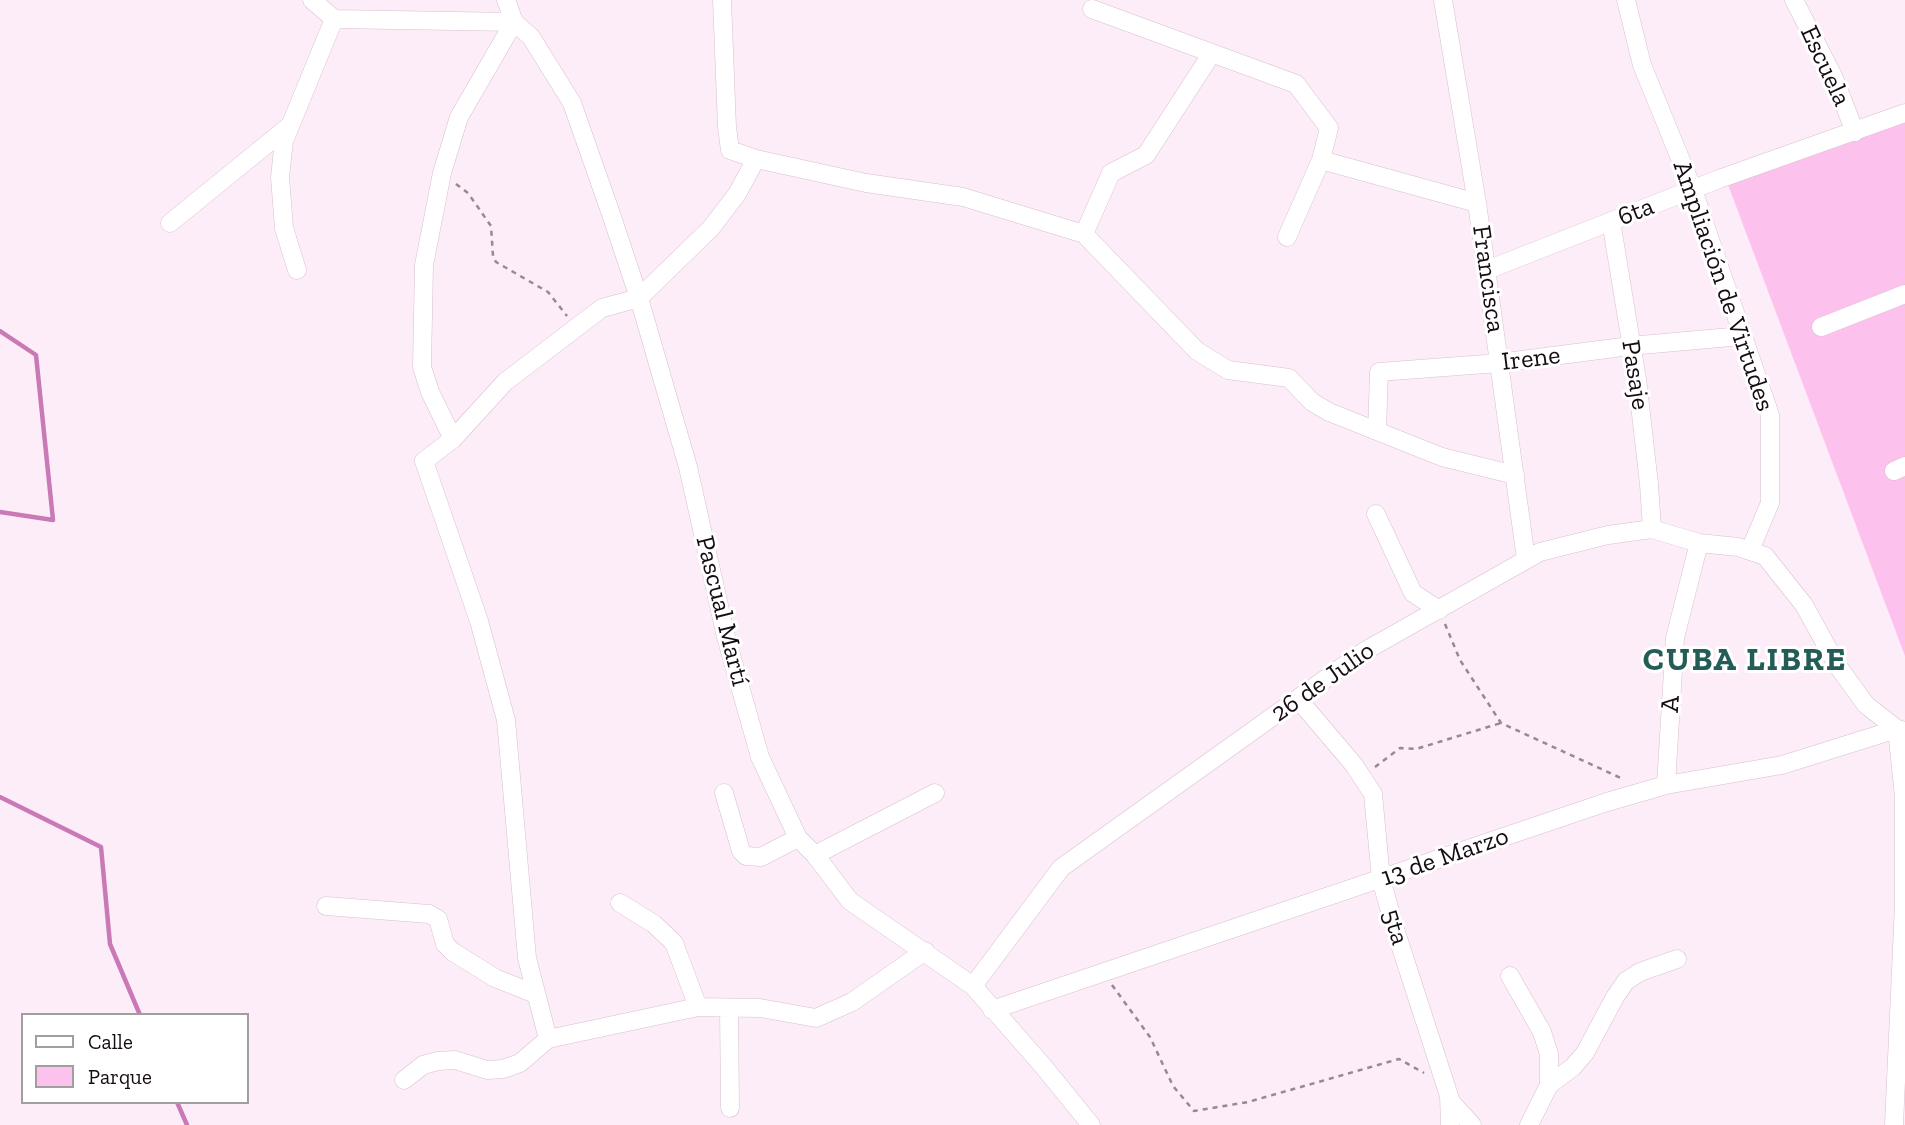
<!DOCTYPE html>
<html>
<head>
<meta charset="utf-8">
<style>
	body { margin:0 }
	#map { position:relative; width:1905px; height:1125px; overflow:hidden; background:#fcedf8; font-family:"Zilla Slab",serif }
	canvas { display:block }
	.legend { position:absolute; left:21px; top:1013px; width:228px; height:91px; box-sizing:border-box; background:#fff; border:2px solid #a19ea0; margin:0; padding:9px 12px; list-style:none; font-size:21px; color:#140c12 }
	.legend li { display:flex; align-items:center; gap:14px; height:35px }
	.legend b { width:35px; border:2px solid #a19ea0 }
</style>
</head>
<body>
<div id="map">
<canvas width="1905" height="1125"></canvas>
<ul class="legend">
<li><b style="height:9px;background:#fff"></b>Calle</li>
<li><b style="height:19px;background:#fdc1ee"></b>Parque</li>
</ul>
</div>
<script>
const c = document.querySelector('canvas').getContext('2d');
c.lineJoin = 'round';
function paint(path, color) {
  c.fillStyle = color;
  c.fill(path, 'evenodd');
}
function poly(rows) {
  const path = new Path2D();
  for (const r of rows) {
    path.moveTo(r[0], r[1]);
    for (let i = 2; i < r.length; i += 2) path.lineTo(r[i], r[i + 1]);
  }
  return path;
}
function trace(path, color, width, dash) {
  c.strokeStyle = color;
  c.lineWidth = width;
  c.lineCap = dash ? 'butt' : 'round';
  c.setLineDash(dash || []);
  c.stroke(path);
}
function label(font, color, halo, rows, align = 'center') {
  c.font = font + ' "Zilla Slab",serif';
  c.lineWidth = 6;
  c.setLineDash([]);
  c.textBaseline = 'middle';
  c.strokeStyle = halo;
  c.fillStyle = color;
  for (const [text, x, y, turn = 0] of rows) {
    c.save();
    c.translate(x, y);
    c.rotate((+turn || 0) * Math.PI / 180);
    c.textAlign = isNaN(turn) ? turn : align;
    if (halo) c.strokeText(text, 0, 0);
    c.fillText(text, 0, 0);
    c.restore();
  }
}
paint(poly([
	[1905,118,1905,656,1727,182]
]), '#fdc1ee');
trace(poly([
	[0,331,36,355,53,520,0,512],
	[0,797,101,847,110,944,140,1015],
	[177,1102,187,1125]
]), '#ca79b7', 4.5);
const minor = poly([
	[312,0,334,19,514,22,459,117,442,173,424,265,422,367,430,392,453,439],
	[506,0,514,22,531,37,572,103,611,214,639,298,688,467,726,637,760,757,798,838,815,855,850,901,973,986,1043,1066,1091,1125],
	[722,0,727,127,730,150,756,159,866,183,963,197,1084,234,1197,351,1228,370,1289,378,1312,402,1329,412,1442,457,1515,475],
	[1443,0,1477,203,1526,559],
	[1626,0,1642,65,1693,190,1770,415,1770,503,1750,550],
	[1794,0,1833,76,1855,132],
	[1092,9,1296,84,1329,128,1321,160,1287,237],
	[1321,160,1477,203],
	[1611,221,1637,379,1649,484,1652,529],
	[170,223,288,127],
	[1084,234,1111,173,1146,155,1212,53],
	[297,270,284,228,280,177,284,141,334,19],
	[1487,270,1719,179,1905,113],
	[1821,327,1905,294],
	[1377,431,1379,372,1499,363,1630,346,1742,336],
	[1894,471,1905,466],
	[1376,514,1413,593,1439,610],
	[1298,699,1354,765,1373,794,1381,879,1395,929,1451,1102,1472,1125],
	[1666,785,1675,638,1699,543],
	[724,793,741,851,746,856,761,857,798,838],
	[815,855,935,793],
	[620,903,654,924,674,943,698,1007],
	[326,906,429,914,438,919,445,944,453,952,495,978,535,994],
	[1510,976,1542,1032,1549,1054,1549,1085,1529,1125],
	[973,986,1061,868,1363,652,1540,552,1608,535,1652,529,1699,543,1738,547,1765,556,1804,605,1837,665,1866,705,1897,729],
	[729,1008,730,1108],
	[992,1010,1607,802,1666,785,1782,765,1897,729,1905,731],
	[548,1039,527,958,506,720,479,621,424,461,453,439,505,382,602,308,639,298,711,228,737,194,756,159],
	[404,1080,423,1065,438,1061,455,1060,487,1070,503,1069,520,1063,548,1039,698,1007,760,1008,816,1018,852,1002,925,951],
	[1549,1085,1573,1067,1585,1053,1615,997,1626,981,1640,972,1677,959],
	[1449,1096,1450,1125],
	[1894,1125,1904,904,1904,797,1897,729]
]);
trace(minor, '#d7bfd0', 19);
trace(poly([
	[456,184,468,193,491,226,493,256,496,262,548,292,567,316],
	[1445,624,1460,660,1501,723,1623,779],
	[1375,767,1400,748,1416,749,1501,723],
	[1112,985,1150,1037,1173,1086,1194,1111,1248,1102,1399,1059,1424,1073]
]), '#958992', 2.5, [5, 5]);
trace(minor, '#fff', 18);
label('26px', '#140c12', '#fff', [
	["Escuela",1825,66,65],
	["6ta",1636,212,-21],
	["Francisca",1488,279,82],
	["Ampliación de Virtudes",1723,286,71],
	["Irene",1531,359,-7],
	["Pasaje",1635,375,81],
	["Pascual Martí",722,611,76],
	["26 de Julio",1323,682,-35],
	["A",1671,704,-86],
	["13 de Marzo",1445,857,-19],
	["5ta",1395,927,73]
]);
c.letterSpacing = '2px';
label('bold 33px', '#245d57', '#fff', [
	["CUBA LIBRE",1745,661]
]);
c.letterSpacing = '0px';
</script>
</body>
</html>
